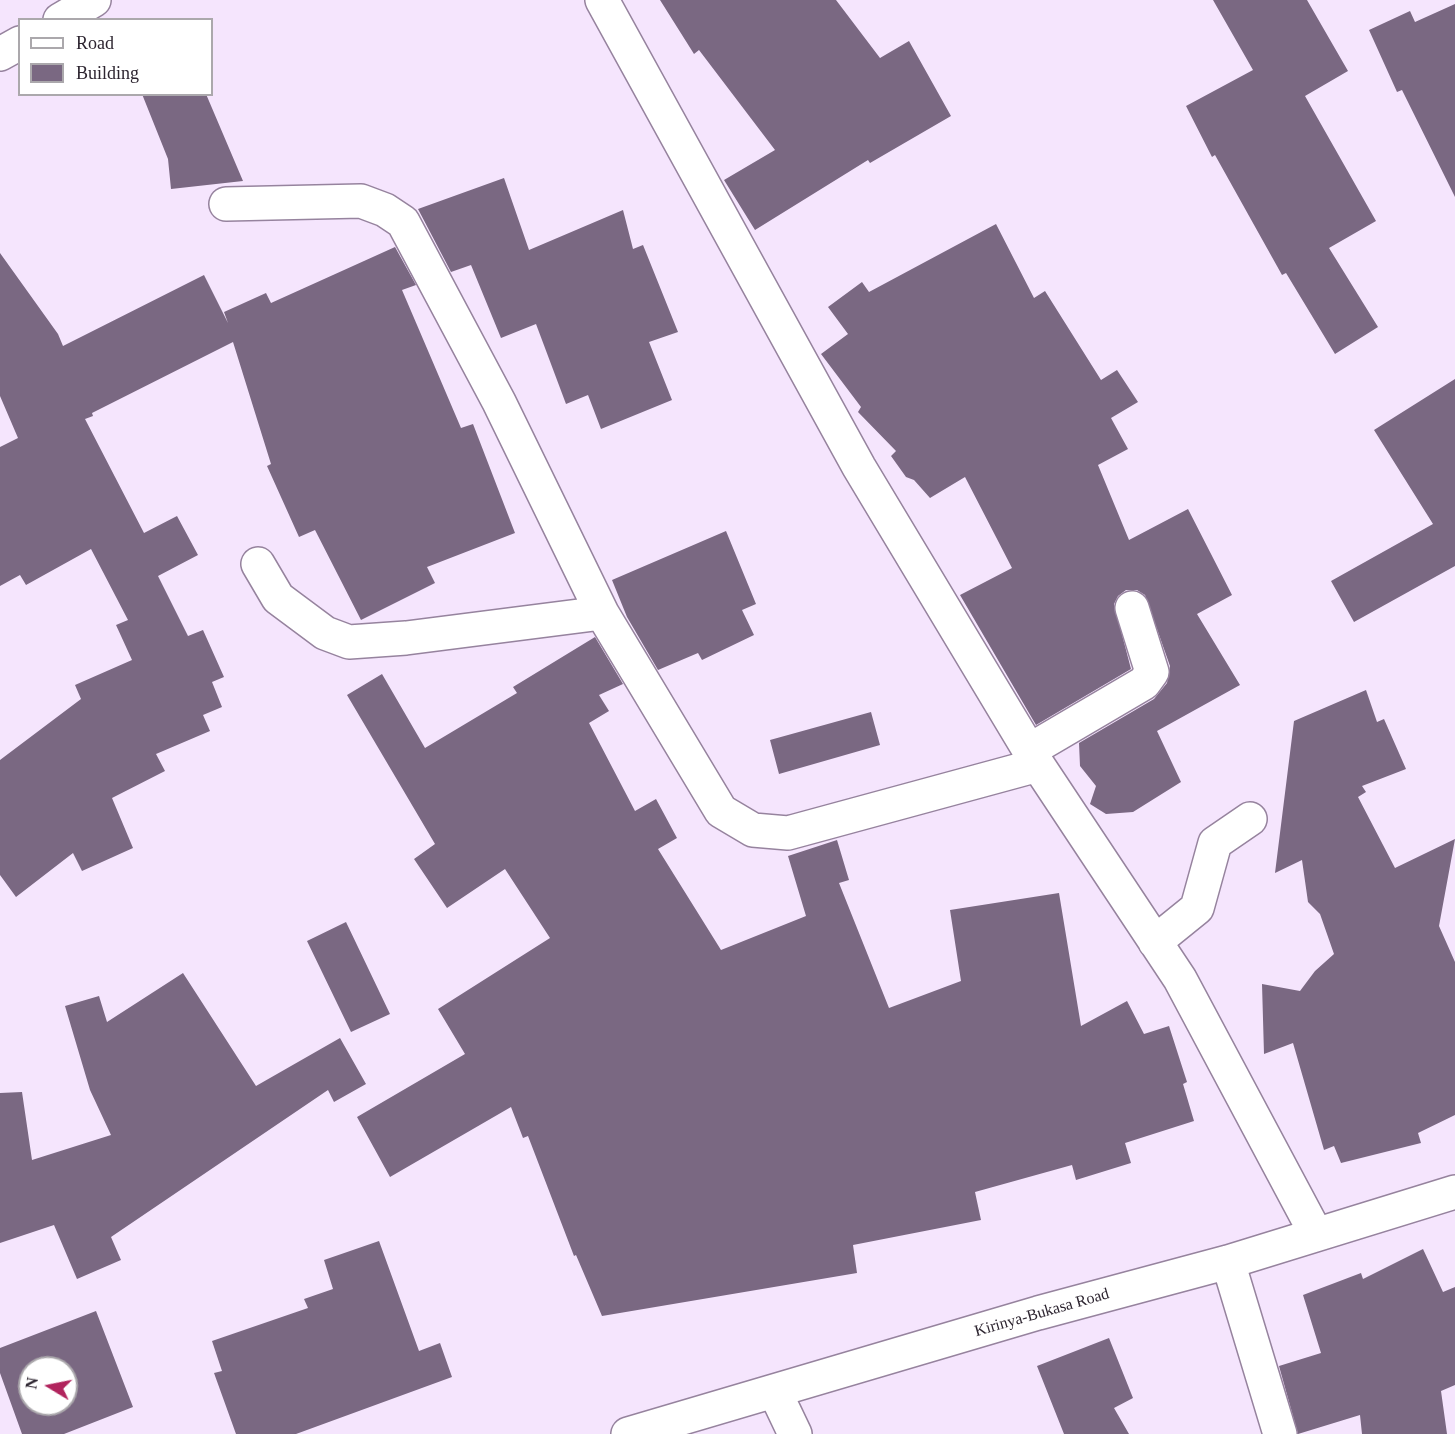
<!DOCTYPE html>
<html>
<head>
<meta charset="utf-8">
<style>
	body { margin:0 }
	#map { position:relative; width:1455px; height:1434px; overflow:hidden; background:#f5e5fd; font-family:"Times New Roman",serif }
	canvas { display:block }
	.legend { position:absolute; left:18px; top:18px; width:195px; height:78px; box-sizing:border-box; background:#fff; border:2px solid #aba8ac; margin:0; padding:8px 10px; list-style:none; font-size:18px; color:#2d2530 }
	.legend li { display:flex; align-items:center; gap:12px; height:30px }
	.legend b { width:30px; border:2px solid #aba8ac }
	.north { position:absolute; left:18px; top:1356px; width:60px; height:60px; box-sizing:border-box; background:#fff; border:2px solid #aba8ac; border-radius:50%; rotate:280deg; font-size:16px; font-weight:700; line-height:24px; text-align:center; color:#2d2530 }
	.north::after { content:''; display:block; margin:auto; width:21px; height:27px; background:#b1245d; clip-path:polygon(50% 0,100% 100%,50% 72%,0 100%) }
</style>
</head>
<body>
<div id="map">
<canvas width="1455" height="1434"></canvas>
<ul class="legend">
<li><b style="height:8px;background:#fff"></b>Road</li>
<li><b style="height:16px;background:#7a6882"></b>Building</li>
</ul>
<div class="north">N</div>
</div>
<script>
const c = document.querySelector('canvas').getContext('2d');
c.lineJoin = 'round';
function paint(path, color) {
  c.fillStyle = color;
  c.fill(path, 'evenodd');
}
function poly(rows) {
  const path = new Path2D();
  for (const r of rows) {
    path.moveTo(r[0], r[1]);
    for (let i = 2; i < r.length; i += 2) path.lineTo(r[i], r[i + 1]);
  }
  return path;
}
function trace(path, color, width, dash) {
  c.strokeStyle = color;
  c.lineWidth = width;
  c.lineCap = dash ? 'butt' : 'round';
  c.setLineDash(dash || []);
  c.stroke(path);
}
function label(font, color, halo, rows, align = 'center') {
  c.font = font + ' "Times New Roman",serif';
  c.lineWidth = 6;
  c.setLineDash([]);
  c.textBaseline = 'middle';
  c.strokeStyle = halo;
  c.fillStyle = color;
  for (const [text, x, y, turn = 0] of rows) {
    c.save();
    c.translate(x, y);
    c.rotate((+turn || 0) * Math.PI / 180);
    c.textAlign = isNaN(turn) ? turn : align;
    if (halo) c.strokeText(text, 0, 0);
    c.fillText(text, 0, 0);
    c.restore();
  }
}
paint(poly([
	[660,0,836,0,880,58,909,41,951,116,870,163,868,160,755,230,724,180,775,150,699,50,694,54],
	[1213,0,1307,0,1348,71,1305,96,1376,221,1329,248,1378,327,1335,354,1286,273,1282,275,1215,155,1212,157,1186,106,1253,70],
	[1455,4,1455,197,1402,90,1397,92,1369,30,1410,11,1415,22],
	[142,94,206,94,243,181,171,189,168,159],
	[504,178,529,250,623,210,633,249,643,245,678,332,649,342,672,400,601,429,588,395,566,404,536,324,501,338,471,265,451,272,418,209],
	[996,224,1034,298,1045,291,1101,380,1117,370,1138,402,1111,418,1128,449,1098,465,1129,540,1188,509,1232,595,1197,614,1240,685,1157,731,1181,782,1133,812,1106,814,1090,804,1096,786,1080,766,1079,743,1154,699,1167,683,1170,666,1145,595,1137,590,1126,590,1118,596,1114,604,1131,669,1036,725,960,595,1012,568,965,477,930,498,914,480,906,477,891,456,896,451,858,412,861,407,821,354,848,334,828,307,862,282,869,292],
	[395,247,416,285,402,290,417,325,461,428,473,424,515,533,427,567,435,583,361,620,315,530,299,537,267,466,271,464,233,342,92,413,93,416,85,419,144,533,177,516,198,555,158,576,188,636,203,630,224,677,212,682,222,707,203,715,210,731,156,754,165,771,112,798,133,848,82,871,73,853,16,897,0,875,0,760,81,699,75,685,132,660,116,625,128,620,91,549,26,585,20,575,0,586,0,447,18,438,0,396,0,253,58,334,63,346,204,275,228,323,224,312,266,293,271,303],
	[1455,379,1455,566,1354,622,1331,581,1433,524,1374,430],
	[726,531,756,604,742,610,754,635,702,660,698,653,658,670,627,617,612,580],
	[595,637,623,684,599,695,609,711,589,723,635,811,656,799,677,838,658,849,721,950,806,916,788,856,837,840,849,880,839,883,889,1008,961,981,950,910,1059,893,1081,1026,1127,1001,1144,1034,1169,1026,1187,1082,1183,1084,1194,1121,1125,1143,1131,1163,1076,1180,1072,1165,975,1192,981,1220,853,1245,857,1273,602,1316,576,1255,574,1256,528,1136,523,1138,511,1107,390,1177,357,1117,465,1054,438,1009,550,938,505,869,447,908,414,859,435,844,347,695,382,674,425,748,517,693,513,687],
	[1366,690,1377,722,1384,719,1406,769,1362,786,1366,792,1358,797,1395,868,1455,839,1439,926,1455,962,1455,1115,1418,1133,1421,1143,1341,1163,1334,1146,1324,1150,1293,1043,1264,1054,1262,984,1300,991,1315,971,1334,954,1320,914,1308,902,1302,860,1275,873,1294,721],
	[871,712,880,745,779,774,770,740],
	[346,922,390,1014,351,1032,307,941],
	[183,973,256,1086,340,1038,366,1084,334,1102,328,1090,111,1237,121,1260,77,1279,54,1225,0,1243,0,1093,22,1092,32,1160,111,1135,90,1090,65,1006,99,996,107,1022],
	[379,1241,419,1351,440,1343,452,1377,296,1434,236,1434,214,1373,222,1371,212,1341,308,1308,304,1299,333,1289,324,1260],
	[1423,1249,1443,1292,1455,1287,1455,1385,1441,1391,1447,1434,1362,1434,1360,1415,1298,1434,1279,1366,1321,1353,1303,1295,1361,1273,1363,1279],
	[96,1311,133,1407,64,1434,22,1434,0,1373,0,1348],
	[30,1368,66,1368,66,1404,30,1404],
	[1109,1338,1133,1398,1114,1408,1129,1434,1064,1434,1037,1366]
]), '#7a6882');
const minor = poly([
	[602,0,859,467,1038,765,1180,979,1316,1234],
	[60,20,94,0],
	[0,54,20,43],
	[226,204,361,201,385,210,403,222,499,402,602,613,721,811,753,830,788,833,1038,765],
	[258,564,278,598,325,633,349,642,406,638,602,613],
	[1030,750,1144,683,1152,672,1132,608],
	[1155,942,1197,908,1215,843,1250,819],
	[1228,1262,1280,1434],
	[775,1392,795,1434],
	[628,1434,1038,1313,1228,1262,1455,1192]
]);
trace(minor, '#96839e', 36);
trace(minor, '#fff', 33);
label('16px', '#2d2530', '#fff', [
	["Kirinya-Bukasa Road",1042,1313,-16]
]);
</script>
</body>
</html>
